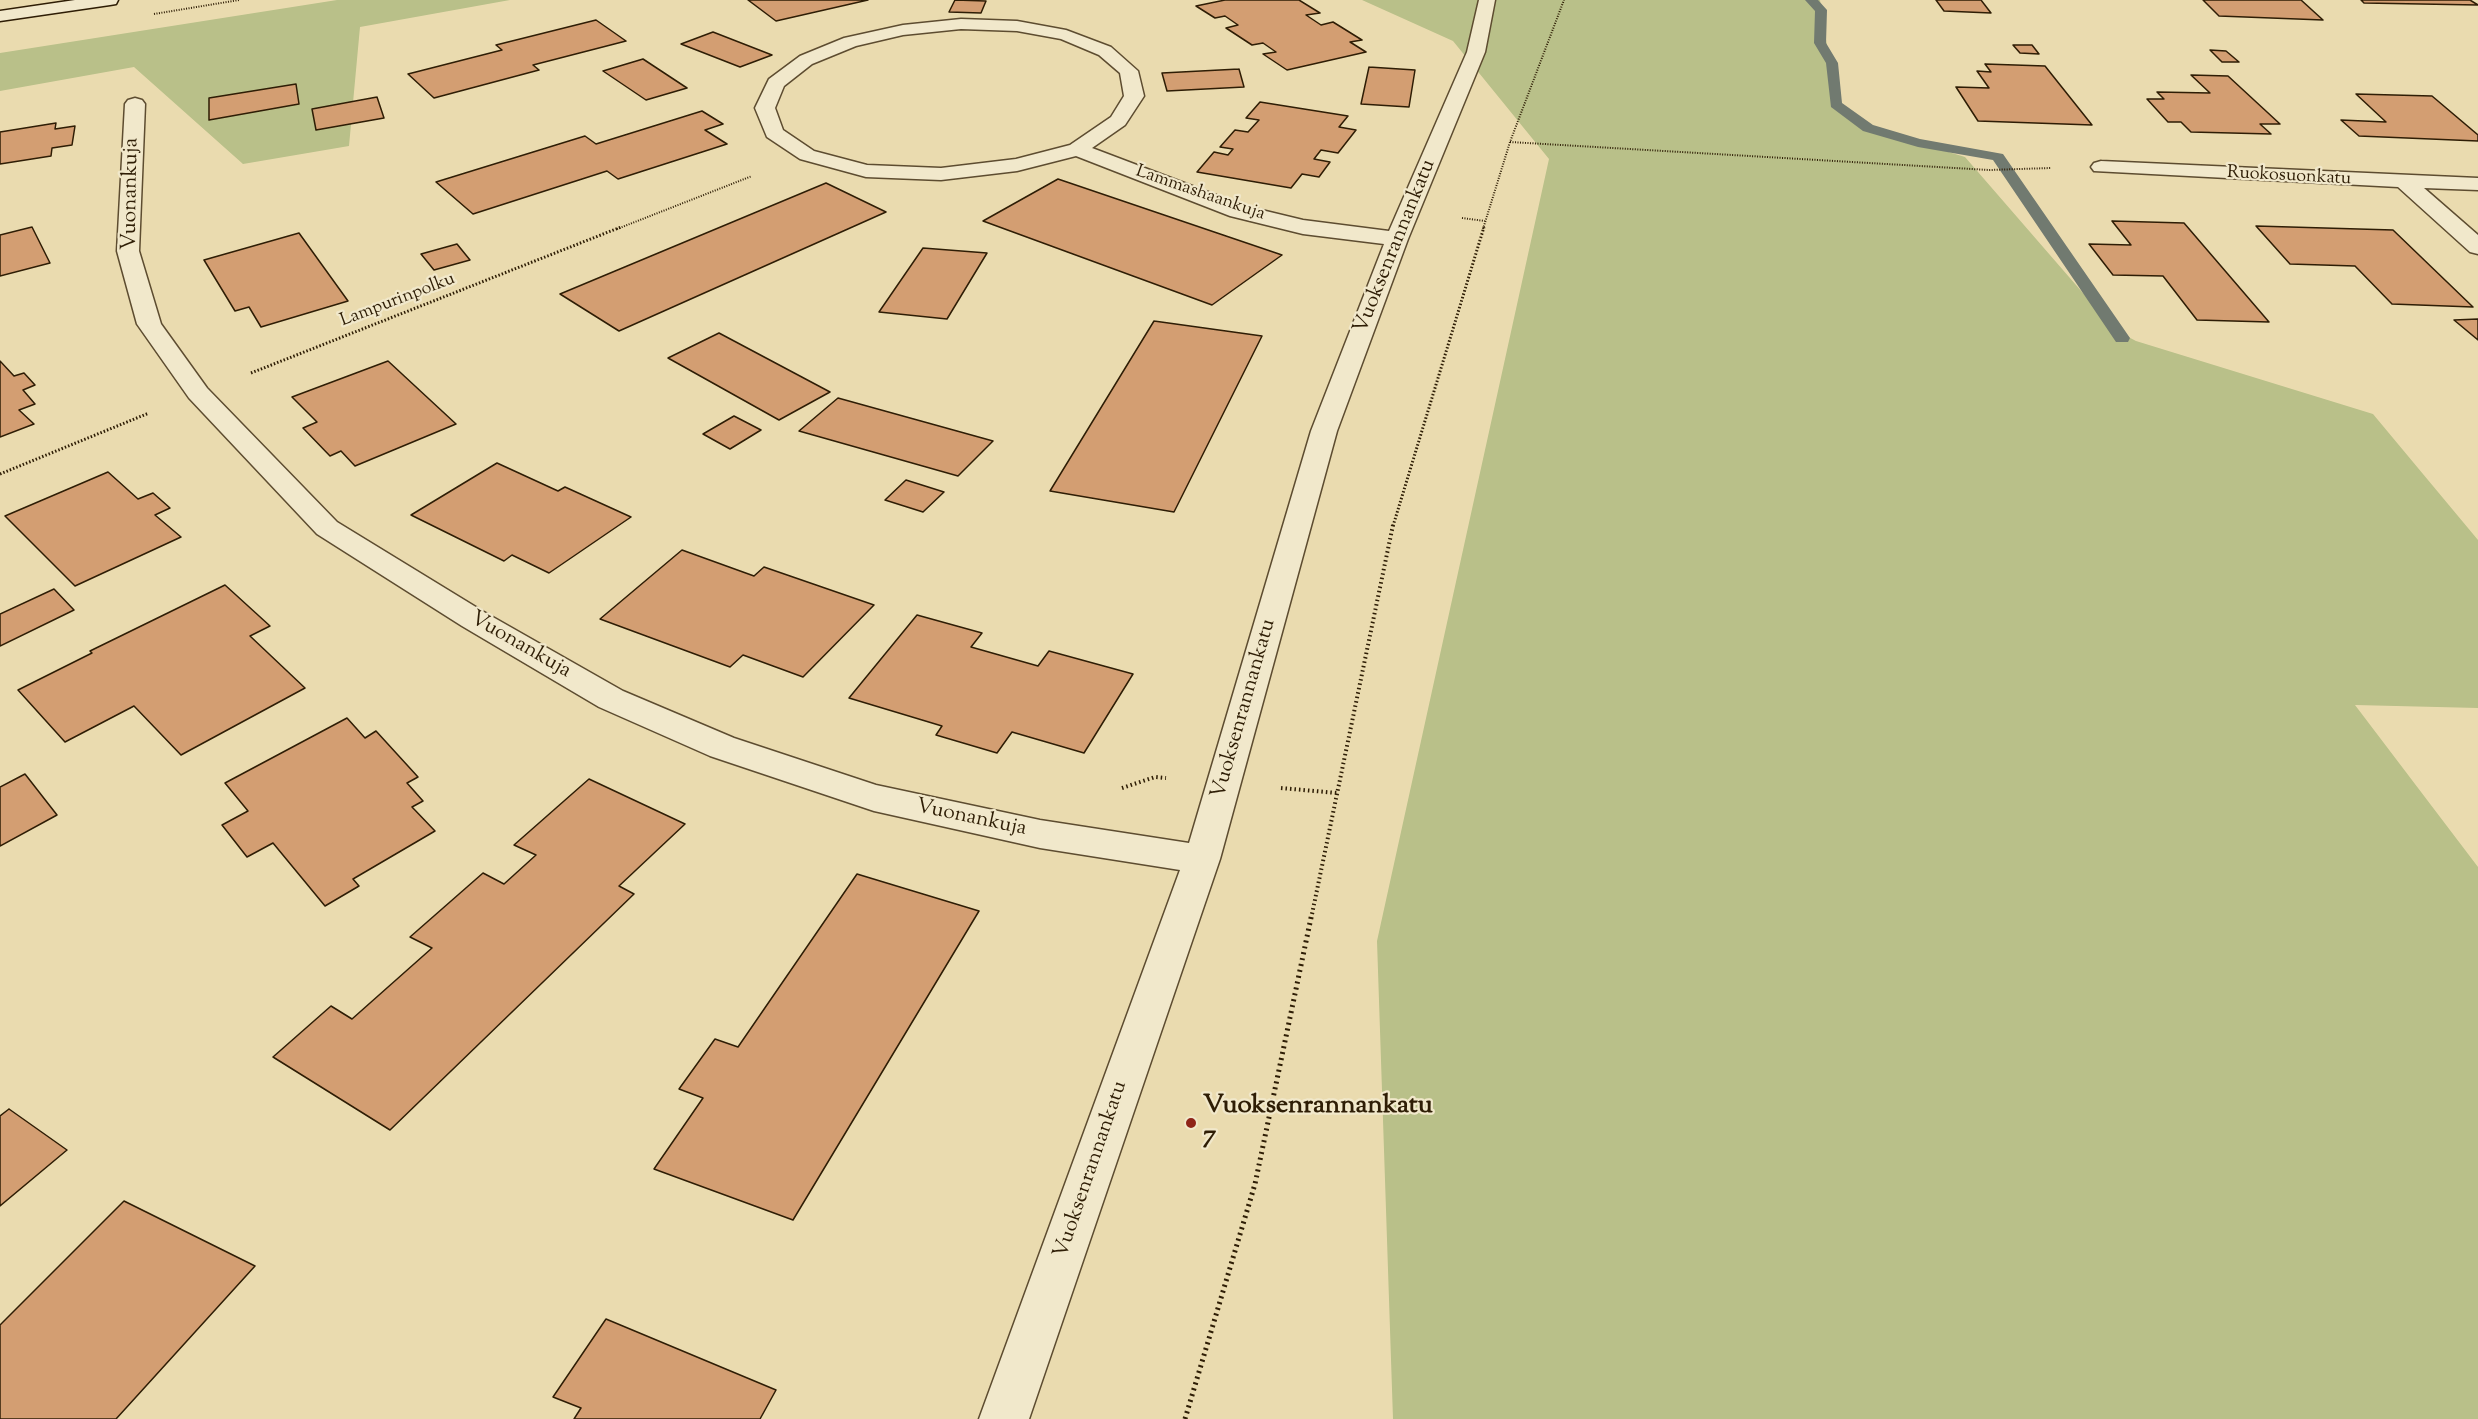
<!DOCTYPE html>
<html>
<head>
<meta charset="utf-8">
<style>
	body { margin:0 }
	canvas { display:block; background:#eadbaf }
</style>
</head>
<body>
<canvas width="2478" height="1419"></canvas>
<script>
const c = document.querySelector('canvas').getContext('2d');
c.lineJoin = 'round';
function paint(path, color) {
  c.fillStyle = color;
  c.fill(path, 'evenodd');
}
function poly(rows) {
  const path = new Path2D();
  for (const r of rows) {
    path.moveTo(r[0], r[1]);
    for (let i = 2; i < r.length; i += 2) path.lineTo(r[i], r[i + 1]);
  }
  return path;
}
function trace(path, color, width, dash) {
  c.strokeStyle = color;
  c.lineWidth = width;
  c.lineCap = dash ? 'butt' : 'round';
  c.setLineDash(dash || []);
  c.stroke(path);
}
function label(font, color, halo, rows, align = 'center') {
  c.font = font + ' "Sorts Mill Goudy",serif';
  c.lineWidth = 4.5;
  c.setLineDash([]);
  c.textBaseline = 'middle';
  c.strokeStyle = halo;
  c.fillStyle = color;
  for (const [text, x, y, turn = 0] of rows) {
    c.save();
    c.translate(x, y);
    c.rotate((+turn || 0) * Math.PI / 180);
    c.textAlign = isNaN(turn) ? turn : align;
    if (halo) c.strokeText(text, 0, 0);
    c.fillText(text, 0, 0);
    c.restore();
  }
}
paint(poly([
	[337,0,510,0,360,27,349,146,243,164,134,67,0,91,0,53],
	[1362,0,1820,0,1836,104,1886,133,1965,157,2115,330,2136,341,2373,414,2478,540,2478,708,2355,705,2478,867,2478,1419,1393,1419,1377,941,1549,159,1453,41]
]), '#b9c089');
paint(poly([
	[1805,0,1818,0,1827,10,1826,43,1838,63,1842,103,1873,125,1920,139,2003,154,2130,338,2128,342,2116,342,1993,160,1918,147,1863,131,1831,107,1826,63,1814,43,1815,11,1805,0]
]), '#717a70');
const building = poly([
	[748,0,868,0,776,21,748,0],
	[955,0,986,1,981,13,949,12,955,0],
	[1225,0,1299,0,1320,13,1306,15,1321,25,1333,22,1362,40,1350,42,1366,52,1287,70,1263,54,1276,52,1263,43,1252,45,1226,28,1238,25,1225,16,1215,18,1196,6,1225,0],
	[1936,0,1981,0,1991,13,1944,11,1936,0],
	[2203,0,2301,0,2323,20,2219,16,2203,0],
	[2361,0,2470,0,2478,5,2364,3,2361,0],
	[596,20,626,41,533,65,539,70,434,98,408,74,502,50,496,45,596,20],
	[713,32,772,55,740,67,681,44,713,32],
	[2013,45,2032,45,2039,54,2020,53,2013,45],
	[2210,50,2226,51,2239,62,2222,62,2210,50],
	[643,59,687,88,646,100,603,71,643,59],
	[1985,64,2045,66,2092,125,1978,121,1956,87,1989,88,1977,71,1991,72,1985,64],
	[1369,67,1415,70,1409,107,1361,104,1369,67],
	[1239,69,1244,87,1167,91,1162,73,1239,69],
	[2191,75,2228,76,2280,124,2260,124,2271,134,2191,132,2181,122,2168,122,2147,99,2164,99,2157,92,2210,93,2191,75],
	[296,84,299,104,209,120,209,98,296,84],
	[2356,94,2432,96,2478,135,2478,141,2359,136,2341,120,2386,122,2356,94],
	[377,97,384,118,316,130,312,109,377,97],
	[1260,102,1348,116,1339,127,1356,130,1338,153,1321,150,1314,159,1330,162,1319,177,1302,174,1291,188,1197,172,1214,152,1228,155,1233,149,1220,147,1235,130,1248,132,1259,120,1246,118,1260,102],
	[702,111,723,124,705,130,727,144,618,179,607,171,473,214,436,182,585,136,596,144,702,111],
	[56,123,55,129,75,126,72,145,52,148,51,156,0,164,0,132,56,123],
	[1058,179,1282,255,1212,305,983,221,1058,179],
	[826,183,886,212,619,331,560,294,826,183],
	[2112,221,2184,223,2269,322,2197,320,2163,276,2113,275,2089,244,2131,245,2112,221],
	[2256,226,2393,230,2473,307,2392,304,2355,266,2290,264,2256,226],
	[32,227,50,263,0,276,0,235,32,227],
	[299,233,348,301,261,327,249,307,235,311,204,260,299,233],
	[457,244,470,260,434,270,421,254,457,244],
	[923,248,987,253,947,319,879,312,923,248],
	[2478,319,2478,340,2454,320,2478,319],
	[1154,321,1262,336,1174,512,1050,491,1154,321],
	[719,333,830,392,779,420,668,358,719,333],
	[0,361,14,376,24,373,35,385,23,390,35,404,19,410,34,424,0,437,0,361],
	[388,361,456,424,355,466,341,451,330,456,303,428,317,422,292,397,388,361],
	[838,398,993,441,958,476,799,431,838,398],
	[734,416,761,430,730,449,703,434,734,416],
	[497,463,558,491,565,487,631,517,549,573,512,555,504,561,411,515,497,463],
	[108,472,138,499,153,493,170,508,155,515,181,537,75,586,5,516,108,472],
	[906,480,944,492,923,512,885,500,906,480],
	[682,550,754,576,764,567,874,605,803,677,743,655,730,667,600,619,682,550],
	[225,585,270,626,250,636,305,688,181,755,134,706,65,742,18,690,92,653,90,651,225,585],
	[54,589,74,610,0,646,0,614,54,589],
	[917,615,982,633,971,647,1038,666,1049,651,1133,674,1084,753,1012,732,997,753,936,735,942,726,849,698,917,615],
	[347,718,365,738,376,731,418,777,407,783,423,801,412,807,435,831,353,879,359,886,325,906,273,843,247,857,222,825,248,811,225,783,347,718],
	[25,774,57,815,0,846,0,787,25,774],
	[589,779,685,824,619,886,634,894,390,1130,273,1057,331,1006,352,1019,432,948,410,937,483,873,504,884,536,855,514,845,589,779],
	[857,874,979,911,793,1220,654,1169,703,1098,679,1089,715,1039,738,1047,857,874],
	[9,1109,67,1150,0,1206,0,1116,9,1109],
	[124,1201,255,1266,116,1419,0,1419,0,1325,124,1201],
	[606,1319,776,1390,760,1419,574,1419,581,1408,553,1397,606,1319]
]);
paint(building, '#d39e72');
trace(building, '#2e1d05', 1.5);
const street = poly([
	[1479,0,1495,0,1485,52,1408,239,1337,431,1220,859,1029,1419,979,1419,1180,870,1040,848,874,811,710,756,599,707,462,626,317,534,189,398,137,324,117,251,125,104,128,100,135,98,142,100,145,104,139,251,161,324,207,388,337,522,484,612,623,691,734,738,876,785,1040,820,1189,843,1311,431,1384,244,1303,234,1230,216,1076,156,1017,171,941,180,866,177,800,159,767,137,755,108,769,79,800,56,844,38,903,25,961,19,1017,21,1066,30,1111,47,1138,71,1144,96,1125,125,1092,148,1245,206,1303,220,1389,231,1467,52,1479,0],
	[961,29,1017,31,1061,39,1099,55,1120,73,1124,96,1111,117,1070,145,1016,159,941,168,867,165,814,151,783,130,775,108,784,86,812,64,856,46,903,35,961,29],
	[2101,161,2478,178,2478,190,2424,188,2478,235,2478,254,2470,252,2398,187,2094,171,2091,167,2094,163,2101,161]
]);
const secondary = poly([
	[75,0,118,0,116,4,110,5,0,21,0,11,75,0]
]);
trace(street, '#5d4c30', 3);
trace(secondary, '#2e1d05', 3);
trace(poly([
	[154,14,239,0],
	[1510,142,1989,170,2051,168],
	[1462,218,1485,221],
	[617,229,752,176],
	[1483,229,1510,142,1564,0]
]), '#2e1d05', 2, [1, 1.5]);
trace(poly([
	[251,373,621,227],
	[0,474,149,413],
	[1393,526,1484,227]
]), '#2e1d05', 3, [1.5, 2]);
trace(poly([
	[1122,788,1155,777,1166,778],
	[1281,788,1337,793],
	[1312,914,1393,525]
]), '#2e1d05', 4, [1.5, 3]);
trace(poly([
	[1185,1419,1255,1184,1312,913]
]), '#2e1d05', 5, [2, 4]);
paint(street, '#f1e8cb');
paint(secondary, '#f1e8cb');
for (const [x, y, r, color] of [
	[1191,1123,6,"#8f2418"]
]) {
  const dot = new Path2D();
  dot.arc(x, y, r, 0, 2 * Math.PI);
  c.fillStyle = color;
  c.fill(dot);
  trace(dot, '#f1e8cb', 2);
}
label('18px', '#2e1d05', '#f1e8cb', [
	["Ruokosuonkatu",2289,177,3],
	["Lammashaankuja",1200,194,19],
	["Lampurinpolku",398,301,-21]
]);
label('21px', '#2e1d05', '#f1e8cb', [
	["Vuonankuja",132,194,-89],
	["Vuoksenrannankatu",1396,247,-68],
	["Vuonankuja",520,646,30],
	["Vuoksenrannankatu",1245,709,-74],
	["Vuonankuja",971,819,12],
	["Vuoksenrannankatu",1092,1170,-71]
]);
label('bold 26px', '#2e1d05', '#f1e8cb', [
	["Vuoksenrannankatu",1203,1108],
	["7",1203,1138]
], 'left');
</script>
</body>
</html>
